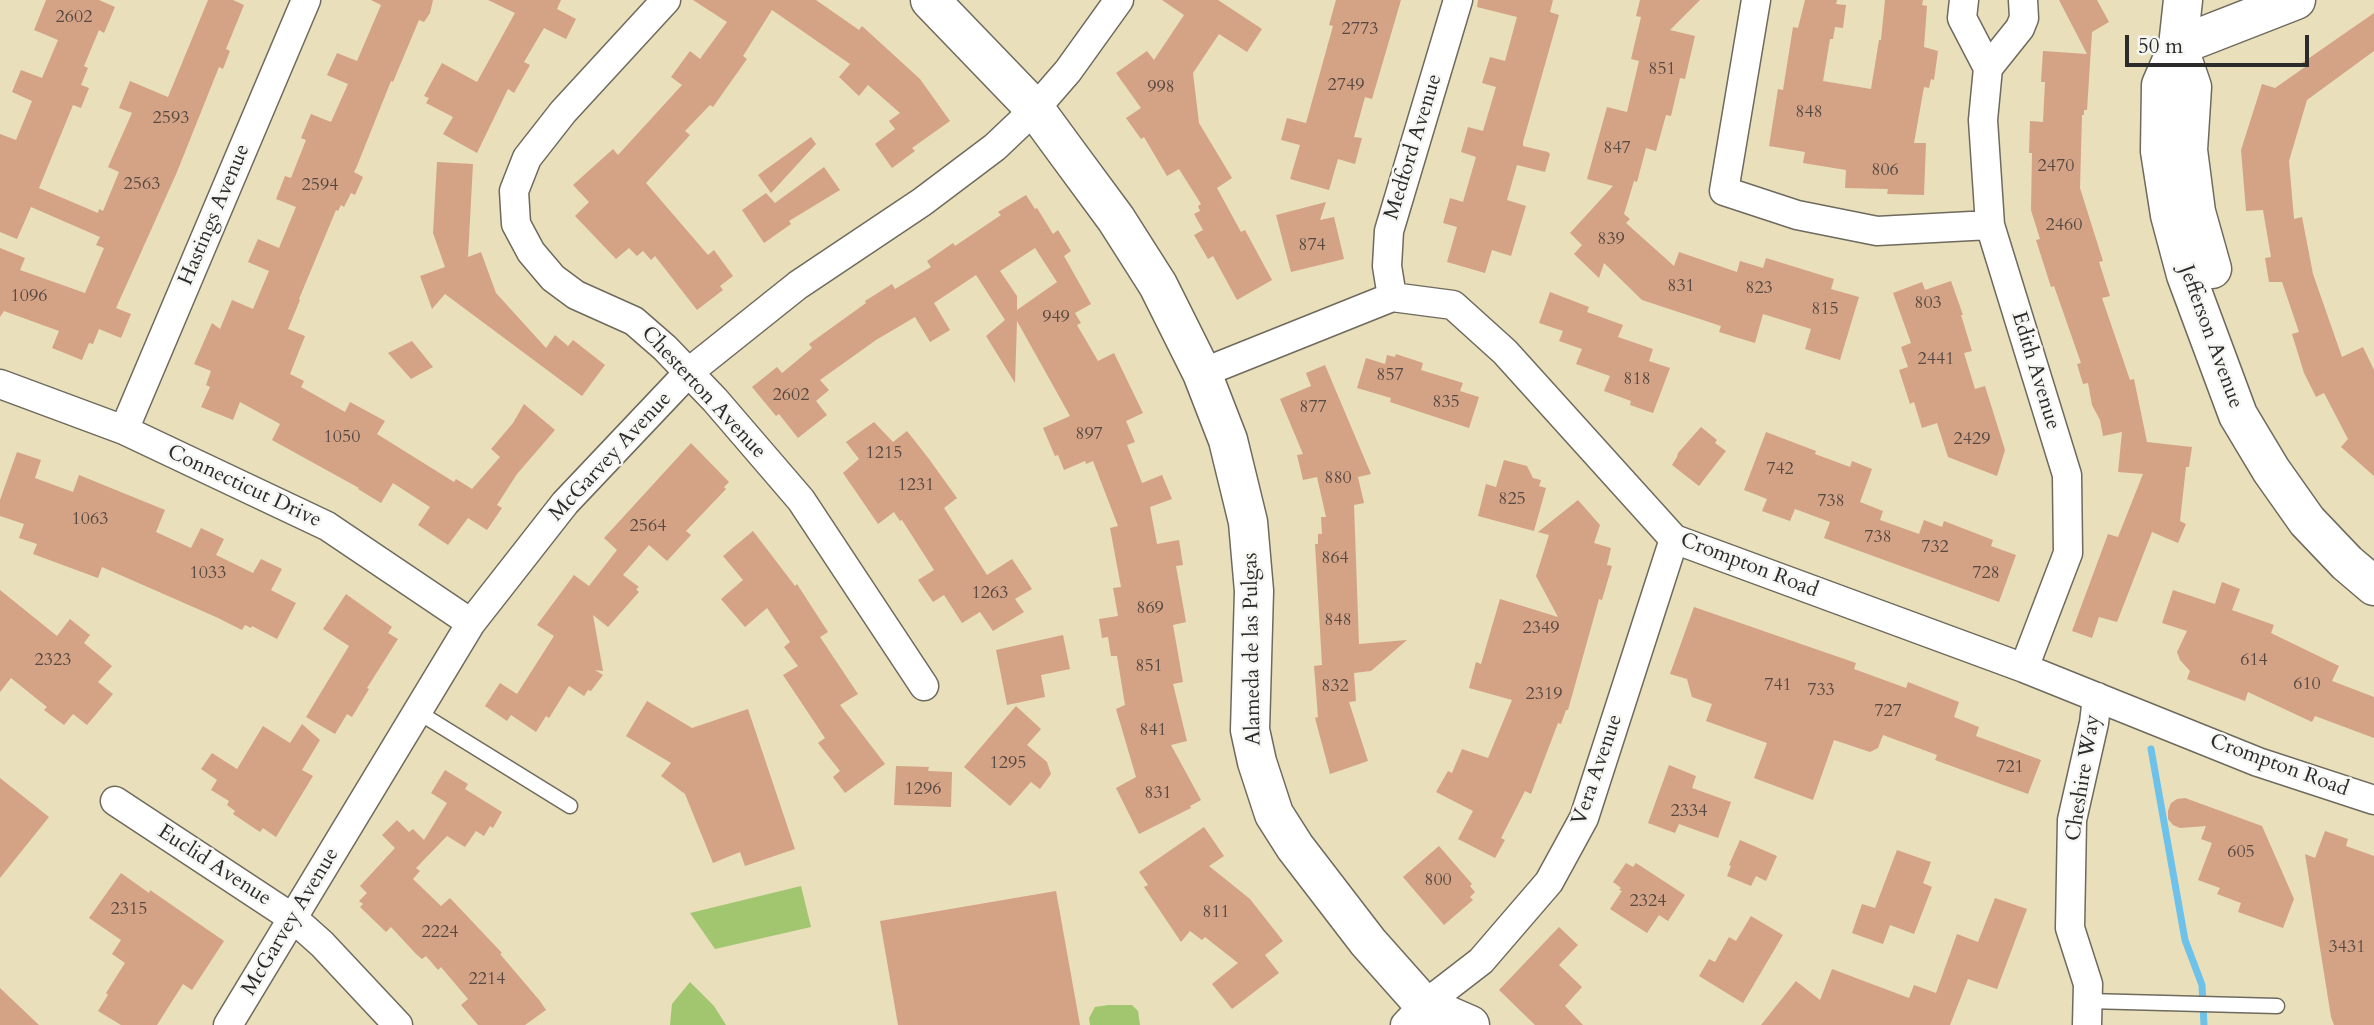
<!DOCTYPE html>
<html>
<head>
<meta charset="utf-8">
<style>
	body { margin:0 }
	#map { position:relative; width:2374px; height:1025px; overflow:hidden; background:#e9dfbb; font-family:Cardo,serif }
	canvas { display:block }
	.scale { position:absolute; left:2125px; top:35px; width:184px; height:32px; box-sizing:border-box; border:4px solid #2b2b2b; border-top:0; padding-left:9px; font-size:21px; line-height:24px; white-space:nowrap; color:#2b2b2b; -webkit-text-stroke:5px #f6f6f2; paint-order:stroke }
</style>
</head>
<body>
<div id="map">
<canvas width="2374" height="1025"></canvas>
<div class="scale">50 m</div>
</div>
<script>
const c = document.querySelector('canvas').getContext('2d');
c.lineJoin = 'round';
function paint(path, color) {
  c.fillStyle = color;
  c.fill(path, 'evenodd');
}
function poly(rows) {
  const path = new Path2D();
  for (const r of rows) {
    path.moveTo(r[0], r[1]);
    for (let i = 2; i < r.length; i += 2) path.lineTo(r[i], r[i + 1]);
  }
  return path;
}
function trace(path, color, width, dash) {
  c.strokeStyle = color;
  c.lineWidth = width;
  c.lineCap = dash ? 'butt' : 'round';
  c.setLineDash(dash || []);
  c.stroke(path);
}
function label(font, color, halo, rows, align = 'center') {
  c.font = font + ' Cardo,serif';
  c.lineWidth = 5;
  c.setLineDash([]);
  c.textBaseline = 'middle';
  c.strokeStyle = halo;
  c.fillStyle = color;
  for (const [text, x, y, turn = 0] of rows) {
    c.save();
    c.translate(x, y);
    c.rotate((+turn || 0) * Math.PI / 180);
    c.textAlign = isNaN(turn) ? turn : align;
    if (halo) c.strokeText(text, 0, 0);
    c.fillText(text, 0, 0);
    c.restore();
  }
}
paint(poly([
	[801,886,811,927,715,949,690,913],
	[690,982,714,1006,726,1025,670,1025,672,1004],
	[1108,1005,1132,1005,1138,1011,1140,1025,1090,1025,1089,1018,1095,1007]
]), '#a2c670');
trace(poly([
	[2151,749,2185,940,2202,985,2204,1025]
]), '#6ec2ea', 7);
paint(poly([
	[46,0,99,0,115,7,104,33,99,30,84,66,88,68,81,85,89,88,81,108,73,105,39,188,98,213,99,209,103,211,119,172,108,167,132,113,119,108,130,81,168,97,208,0,233,0,244,5,226,49,230,51,223,69,219,67,177,172,116,308,131,314,121,338,99,329,93,344,89,343,82,360,52,348,59,331,4,311,0,317,0,248,25,258,20,270,85,293,104,248,96,245,100,237,31,207,17,239,0,232,0,134,16,140,32,101,12,92,21,70,42,78,58,40,34,30],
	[371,0,433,0,430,13,424,22,419,20,393,82,391,81,357,166,354,172,363,177,355,195,351,193,344,207,341,205,338,211,336,210,299,299,300,300,288,329,305,336,290,374,304,381,301,387,345,412,350,402,385,421,377,434,454,482,456,479,472,489,500,457,491,449,513,423,524,404,555,430,517,474,497,505,502,508,487,530,468,518,448,545,418,525,430,507,393,483,381,503,358,489,359,488,272,440,280,424,240,402,233,420,201,407,210,387,206,385,211,371,194,364,212,323,220,329,232,300,253,309,269,271,248,262,258,239,279,248,296,207,276,199,285,176,291,178,306,140,301,138,311,114,331,122,348,84,327,75,337,53,357,61,381,5],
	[488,0,561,0,557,9,576,19,566,39,544,28,524,62,530,65,514,93,508,89,477,153,443,134,453,117,426,103,429,98,424,96,442,63,477,82,515,13],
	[693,0,816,0,859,30,862,26,920,79,950,121,912,148,915,151,892,168,875,144,895,129,889,121,900,113,868,85,859,96,839,77,850,64,772,10,743,56,747,59,713,107,710,105,685,131,690,135,646,183,708,255,714,250,733,276,720,286,723,290,697,310,655,256,651,260,643,251,637,256,629,248,616,259,575,216,589,202,573,185,613,149,618,155,682,85,671,77,690,51,700,59,727,22],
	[1162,0,1218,0,1262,29,1247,52,1219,34,1193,73,1199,123,1232,178,1217,188,1241,232,1245,230,1272,280,1237,300,1213,256,1208,259,1194,235,1203,230,1194,214,1200,211,1198,206,1201,204,1179,169,1167,176,1144,137,1141,139,1126,118,1141,108,1116,73,1147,51,1154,60,1184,15],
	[1336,0,1401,0,1372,99,1365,97,1354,137,1362,138,1355,164,1338,159,1329,190,1290,179,1300,145,1281,140,1287,118,1306,123,1333,26,1329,25],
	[1478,0,1553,0,1550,12,1559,15,1523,142,1523,146,1548,152,1550,154,1545,172,1517,165,1507,200,1526,206,1511,256,1492,250,1485,273,1447,262,1457,227,1443,223,1450,198,1463,202,1476,157,1461,152,1468,127,1483,131,1496,87,1482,83,1490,57,1505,61,1517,17,1477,7],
	[1640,0,1700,0,1670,30,1695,36,1685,79,1680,78,1671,116,1666,115,1656,151,1646,148,1637,182,1634,181,1624,214,1630,219,1626,223,1674,266,1679,252,1737,272,1740,261,1763,268,1766,258,1834,279,1831,289,1859,297,1840,360,1805,349,1811,329,1763,314,1755,343,1719,332,1721,326,1642,300,1604,263,1599,278,1574,254,1582,245,1570,233,1613,186,1587,179,1607,107,1627,112,1639,61,1631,59,1641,17,1636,16],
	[1805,0,1837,0,1836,4,1846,5,1843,28,1835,27,1833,39,1830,39,1823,81,1871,89,1879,40,1881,40,1885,0,1923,0,1922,5,1927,6,1924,47,1938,51,1934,80,1931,79,1929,88,1924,87,1914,143,1926,143,1924,195,1887,194,1888,189,1845,188,1846,170,1803,163,1805,152,1769,146,1778,89,1783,90,1793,27,1798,28],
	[2059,0,2097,0,2109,22,2092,32,2087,110,2084,110,2084,115,2082,115,2080,188,2103,261,2099,262,2110,296,2102,298,2130,380,2134,379,2147,442,2192,447,2189,467,2186,467,2180,521,2186,524,2178,543,2152,532,2117,622,2099,617,2092,638,2072,631,2108,534,2118,537,2143,474,2118,472,2122,432,2103,436,2100,420,2092,405,2088,383,2083,384,2077,364,2081,363,2054,286,2051,287,2036,240,2040,239,2031,210,2032,153,2029,153,2030,121,2043,122,2045,82,2041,82,2043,51,2087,54],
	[2374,13,2374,51,2307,100,2289,161,2294,219,2302,217,2313,274,2342,357,2363,347,2374,370,2374,476,2341,447,2348,439,2324,393,2316,397,2304,373,2292,334,2299,332,2282,282,2269,282,2265,258,2271,257,2263,210,2246,211,2241,150,2262,84,2275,88,2305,67,2302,63],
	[811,137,816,144,771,193,758,175],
	[437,162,473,164,468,257,481,252,496,293,546,348,555,335,568,346,573,340,605,365,582,396,445,294,432,309,420,276,445,267,433,233],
	[824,167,840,190,789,221,791,224,764,243,742,210,766,193,775,203],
	[1026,195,1035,209,1037,208,1053,234,1058,230,1071,251,1064,256,1091,304,1075,313,1081,323,1077,325,1098,361,1114,353,1143,413,1126,421,1135,442,1127,445,1142,483,1162,475,1172,499,1150,507,1157,544,1179,540,1183,565,1176,566,1186,622,1173,625,1183,682,1173,684,1187,741,1171,745,1201,800,1190,806,1191,808,1139,834,1116,788,1136,777,1116,709,1125,705,1117,656,1111,656,1108,637,1102,638,1099,619,1118,616,1113,588,1121,587,1110,528,1118,526,1093,461,1086,464,1085,461,1064,470,1058,455,1055,456,1043,428,1070,416,1017,321,1015,383,986,336,1005,320,976,275,934,303,950,330,930,342,915,317,876,340,820,380,829,390,816,401,827,415,798,438,779,414,776,416,752,387,777,367,782,373,812,348,809,344,866,303,865,301,892,284,895,289,931,267,927,261,953,243,955,246,1001,215,998,212],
	[1035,248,1057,282,1017,310,1017,296,1000,271],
	[1326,202,1320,220,1334,217,1344,259,1291,272,1276,215],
	[1951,281,1963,315,1961,315,1972,351,1964,353,1975,389,1985,386,2005,450,1997,476,1948,457,1937,423,1922,428,1914,402,1910,404,1899,370,1908,367,1901,347,1911,343,1893,293,1922,282,1925,290],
	[1550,292,1589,307,1587,312,1623,325,1618,337,1653,349,1649,361,1670,368,1653,413,1630,405,1631,401,1604,391,1610,376,1576,364,1582,349,1559,341,1563,331,1539,323],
	[412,341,433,367,411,379,388,353],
	[1396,354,1423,363,1421,370,1463,383,1460,391,1479,397,1469,428,1390,402,1391,398,1357,388,1366,358,1385,364,1387,355,1395,357],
	[1325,365,1371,474,1358,477,1364,503,1354,505,1359,644,1407,640,1371,671,1354,673,1356,701,1349,702,1368,761,1330,774,1315,718,1318,717,1314,666,1322,665,1315,544,1318,544,1318,534,1322,534,1321,517,1326,517,1317,477,1303,480,1297,455,1303,454,1280,399,1311,386,1306,373],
	[874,422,893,442,907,431,929,459,957,498,944,508,987,575,1012,559,1032,589,1015,599,1024,612,993,631,980,612,962,623,944,595,933,602,918,580,934,570,902,520,900,521,894,512,878,524,843,473,859,459,846,442],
	[1701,427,1717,440,1715,443,1726,451,1699,486,1672,465,1677,457,1678,453],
	[1766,432,1816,451,1815,454,1850,467,1852,461,1872,469,1860,502,1883,511,1880,520,1919,534,1924,520,1942,527,1944,521,1993,540,1991,546,2016,555,1999,602,1824,538,1830,522,1795,509,1790,521,1762,511,1767,499,1744,490],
	[691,443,729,482,724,487,726,489,686,531,691,535,667,561,649,545,623,575,639,587,636,589,639,592,608,627,593,615,603,671,595,670,603,675,591,691,588,690,584,696,569,686,549,718,546,716,536,732,511,715,507,721,485,706,500,683,517,694,554,636,537,625,574,575,589,586,617,550,604,538],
	[17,452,41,460,35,478,73,492,79,475,165,510,156,532,191,548,201,528,224,539,216,555,253,573,261,559,282,569,271,590,296,603,277,639,252,626,251,628,245,625,242,630,216,617,102,567,98,578,33,554,37,544,19,538,24,524,0,516,0,500],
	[1504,460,1527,466,1533,478,1541,480,1539,486,1546,488,1534,531,1478,516,1486,484,1496,487],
	[1578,500,1600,525,1594,543,1611,548,1607,565,1612,566,1602,600,1599,599,1568,710,1566,710,1561,724,1558,723,1531,794,1525,791,1501,838,1505,840,1495,858,1458,839,1473,811,1436,792,1448,771,1452,773,1462,749,1488,758,1512,700,1469,688,1476,662,1481,664,1500,599,1558,617,1536,576,1549,535,1538,532],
	[753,531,795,586,797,584,828,632,820,637,858,694,840,705,885,764,845,793,833,777,840,771,818,743,825,738,783,675,798,666,784,647,790,642,767,608,745,627,721,599,743,580,723,556],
	[2222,582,2240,589,2232,610,2274,625,2271,633,2339,666,2332,681,2374,697,2374,738,2315,716,2312,722,2248,692,2245,701,2187,679,2190,671,2180,660,2177,652,2187,631,2162,623,2173,590,2215,604],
	[0,590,57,636,70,619,90,635,84,643,112,666,98,682,113,694,87,725,73,714,64,725,44,710,47,707,11,678,0,692],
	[346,594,392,627,388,633,398,639,367,688,369,689,352,717,347,714,335,734,306,717,349,646,323,629],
	[1694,607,1856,663,1854,669,1906,688,1908,682,1959,702,1954,717,1979,727,1976,736,2041,760,2028,794,1935,760,1937,755,1883,735,1878,748,1870,752,1834,740,1813,800,1754,778,1767,743,1706,721,1712,704,1692,697,1687,679,1670,674],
	[1063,635,1070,669,1041,675,1045,697,1007,705,996,650],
	[647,701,692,728,748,709,795,849,745,866,740,852,713,863,685,794,661,776,671,763,626,736],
	[1016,706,1041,729,1027,745,1047,762,1051,774,1040,789,1031,782,1010,806,964,767],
	[302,724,320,740,302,770,313,776,276,837,263,828,260,832,233,814,235,811,227,805,229,801,211,790,217,780,201,769,212,753,237,769,263,726,290,743],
	[1669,765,1696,776,1692,788,1731,802,1718,838,1679,824,1675,833,1648,823],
	[896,766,929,767,928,771,952,772,951,807,894,805],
	[445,770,468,784,465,789,502,812,493,828,490,826,484,836,476,831,465,847,447,836,416,868,420,871,413,879,441,906,450,898,502,953,500,954,540,1001,546,1010,525,1025,478,1025,461,1005,468,999,441,967,438,970,426,956,422,959,416,954,391,927,386,932,360,907,363,904,359,901,367,893,360,886,395,848,382,835,397,820,409,832,413,829,424,840,447,803,431,793],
	[0,778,49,817,0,878],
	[2185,798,2262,826,2294,899,2283,928,2238,912,2241,903,2217,894,2220,888,2198,880,2212,843,2201,839,2206,826,2180,828,2173,825,2168,819,2168,811,2171,803,2177,799],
	[1204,827,1224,856,1209,866,1250,899,1283,941,1265,955,1279,973,1232,1009,1212,984,1238,963,1205,937,1202,940,1190,931,1181,942,1144,887,1148,885,1139,872],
	[2325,831,2348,839,2346,846,2374,856,2374,1025,2334,1025,2331,1017,2305,854,2315,858],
	[1740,840,1777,856,1766,881,1756,876,1751,886,1727,876,1731,866,1729,865],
	[1439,846,1472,884,1470,886,1475,892,1470,897,1473,900,1444,925,1403,877],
	[1897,850,1931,862,1923,883,1932,887,1914,934,1890,925,1883,944,1852,933,1862,904,1875,908],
	[1626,863,1633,867,1636,863,1685,895,1668,921,1659,915,1647,933,1610,909,1622,891,1619,890,1621,888,1613,882],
	[121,873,149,893,150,890,224,941,192,990,183,984,157,1025,121,1025,98,1011,108,995,106,993,125,963,112,954,121,940,89,918],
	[1056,891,1080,1025,898,1025,880,921],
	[1995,898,2027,909,1997,989,1968,979,1950,1025,1761,1025,1796,981,1820,1000,1832,969,1909,998,1914,985,1936,993,1957,934,1978,942],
	[1751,916,1783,935,1743,1003,1699,976,1709,959,1715,962,1729,937,1736,941],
	[1559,927,1578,945,1559,965,1582,987,1565,1006,1583,1025,1535,1025,1499,990],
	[0,988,39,1025,0,1025]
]), '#d4a285');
const lane = poly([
	[418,712,570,806],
	[2088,1001,2277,1006]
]);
const street = poly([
	[666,0,563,112,527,158,514,191,516,224,531,252,553,278,576,295,634,321,665,348,715,400,801,500,924,686],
	[1756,0,1724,191,1797,215,1877,231,1990,225],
	[1964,0,1962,18,1988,68,2020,28,2024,18,2023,0],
	[1988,68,1983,120,1990,225,2067,475,2068,553,2024,668],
	[1392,297,1387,266,1389,231,1458,0],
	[1202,373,1392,297,1453,305,1505,352,1674,539,2024,668,2258,762,2374,800],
	[0,384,124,430,327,526,471,623],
	[124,430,306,0],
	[115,801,294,919,322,944,398,1025],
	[228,1025,471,623,565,503,689,372,798,285,922,202,995,147,1035,109,1068,71,1119,0],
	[1405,1025,1424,1005,1481,961,1549,882,1584,818,1674,539],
	[2087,1025,2088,984,2070,928,2072,820,2094,723,2097,697]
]);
const secondary = poly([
	[930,0,1035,109,1068,154,1116,219,1158,285,1202,373,1228,440,1248,522,1254,591,1250,730,1257,762,1274,814,1295,847,1368,942,1424,1005,1434,1025],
	[2183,0,2178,46,2161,85,2160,151,2170,215,2186,275,2238,415,2271,470,2307,521,2347,563,2374,586],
	[2178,46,2192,87,2188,150,2196,212,2212,269],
	[2178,46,2296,0],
	[1424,1005,1470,1025]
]);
trace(lane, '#6e6a5d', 17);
trace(street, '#6e6a5d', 31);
trace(secondary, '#6e6a5d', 41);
trace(lane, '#fff', 14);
trace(street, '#fff', 28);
trace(secondary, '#fff', 38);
label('18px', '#554942', null, [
	["2602",74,18],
	["2773",1360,30],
	["851",1662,70],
	["2749",1346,86],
	["998",1161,88],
	["848",1809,113],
	["2593",171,119],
	["847",1617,149],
	["2470",2056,167],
	["806",1885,171],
	["2563",142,185],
	["2594",320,186],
	["2460",2064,226],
	["839",1611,240],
	["874",1312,246],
	["831",1681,287],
	["823",1759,289],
	["1096",29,297],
	["803",1928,304],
	["815",1825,310],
	["949",1056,318],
	["2441",1936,360],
	["857",1390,376],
	["818",1637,380],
	["2602",791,396],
	["835",1446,403],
	["877",1313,408],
	["897",1089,435],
	["1050",342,438],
	["2429",1972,440],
	["1215",884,454],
	["742",1780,470],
	["880",1338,479],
	["1231",916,486],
	["825",1512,500],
	["738",1831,502],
	["1063",90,520],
	["2564",648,527],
	["738",1878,538],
	["732",1935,548],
	["864",1335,559],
	["1033",208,574],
	["728",1986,574],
	["1263",990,594],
	["869",1150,609],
	["848",1338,621],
	["2349",1541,629],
	["2323",53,661],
	["614",2254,661],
	["851",1149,667],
	["610",2307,685],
	["741",1778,686],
	["832",1335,687],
	["733",1821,691],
	["2319",1544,695],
	["727",1888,712],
	["841",1153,731],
	["1295",1008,764],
	["721",2010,768],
	["1296",923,790],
	["831",1158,794],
	["2334",1689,812],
	["605",2241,853],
	["800",1438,881],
	["2324",1648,902],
	["2315",129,910],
	["811",1216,913],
	["2224",440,933],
	["3431",2347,948],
	["2214",487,980]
]);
label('21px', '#2b2b2b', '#f6f6f2', [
	["Medford Avenue",1414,147,-73],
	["Hastings Avenue",215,215,-67],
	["Jefferson Avenue",2210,337,70],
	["Edith Avenue",2035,371,73],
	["Chesterton Avenue",703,393,47],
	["McGarvey Avenue",611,457,-47],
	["Connecticut Drive",244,487,25],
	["Crompton Road",1749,566,21],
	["Alameda de las Pulgas",1253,649,-91],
	["Crompton Road",2279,766,20],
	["Vera Avenue",1598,770,-71],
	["Cheshire Way",2084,778,-81],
	["Euclid Avenue",214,866,33],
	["McGarvey Avenue",291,922,-59]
]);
</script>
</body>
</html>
